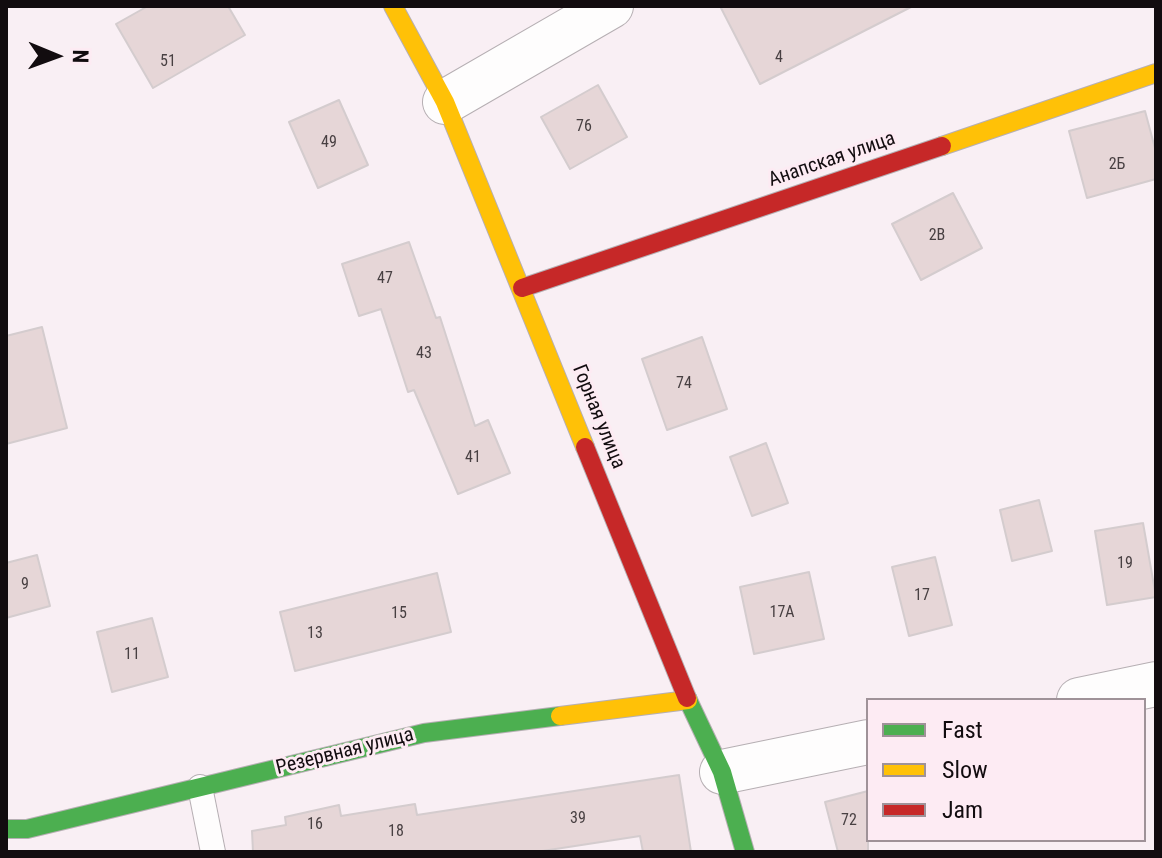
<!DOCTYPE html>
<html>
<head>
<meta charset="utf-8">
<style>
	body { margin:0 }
	#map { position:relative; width:1162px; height:858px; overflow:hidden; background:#f9eff4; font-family:"Roboto Condensed",sans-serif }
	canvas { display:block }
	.frame { position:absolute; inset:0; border:8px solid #120c0f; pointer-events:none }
	.legend { position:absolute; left:866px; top:698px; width:280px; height:144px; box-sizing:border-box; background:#fdebf3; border:2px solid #9f9298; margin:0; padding:10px 14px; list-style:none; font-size:24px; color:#120c0f }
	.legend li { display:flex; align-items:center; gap:16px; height:40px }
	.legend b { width:40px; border:2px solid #9f9298 }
	.north { position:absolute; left:16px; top:16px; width:80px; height:80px; -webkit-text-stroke:6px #fdebf3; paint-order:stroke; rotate:91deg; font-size:22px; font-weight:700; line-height:32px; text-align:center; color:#120c0f }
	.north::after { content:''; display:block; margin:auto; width:28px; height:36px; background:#120c0f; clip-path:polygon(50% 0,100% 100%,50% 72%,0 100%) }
</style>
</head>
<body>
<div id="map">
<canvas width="1162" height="858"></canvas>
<div class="frame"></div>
<ul class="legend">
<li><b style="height:10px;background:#4caf50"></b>Fast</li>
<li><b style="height:10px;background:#ffc107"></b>Slow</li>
<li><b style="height:10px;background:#c62828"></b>Jam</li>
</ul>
<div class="north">N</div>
</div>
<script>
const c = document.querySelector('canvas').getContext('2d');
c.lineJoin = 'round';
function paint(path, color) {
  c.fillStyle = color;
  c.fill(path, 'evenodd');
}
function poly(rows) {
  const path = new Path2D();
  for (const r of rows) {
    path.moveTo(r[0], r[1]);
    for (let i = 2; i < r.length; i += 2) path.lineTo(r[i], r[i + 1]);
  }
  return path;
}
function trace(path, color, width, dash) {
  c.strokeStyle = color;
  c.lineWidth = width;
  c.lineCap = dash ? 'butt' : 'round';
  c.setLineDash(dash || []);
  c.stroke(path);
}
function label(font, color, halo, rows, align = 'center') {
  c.font = font + ' "Roboto Condensed",sans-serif';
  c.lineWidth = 6;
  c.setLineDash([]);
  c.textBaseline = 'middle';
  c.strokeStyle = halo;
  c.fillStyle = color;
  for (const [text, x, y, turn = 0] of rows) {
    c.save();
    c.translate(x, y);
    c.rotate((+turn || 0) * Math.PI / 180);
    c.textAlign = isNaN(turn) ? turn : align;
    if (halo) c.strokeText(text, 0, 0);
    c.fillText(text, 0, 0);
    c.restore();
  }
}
const building = poly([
	[148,6,228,6,245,35,153,88,116,24,148,6],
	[720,6,913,6,760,84,720,6],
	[598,85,627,137,570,169,541,117,598,85],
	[339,100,368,165,318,188,289,122,339,100],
	[1145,111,1156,152,1156,179,1087,198,1069,131,1145,111],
	[953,193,982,248,921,280,892,224,953,193],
	[409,242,436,318,440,317,475,426,488,420,510,473,458,494,414,390,408,392,381,309,359,316,342,264,409,242],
	[42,327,67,428,6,444,6,336,42,327],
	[702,337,727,409,667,430,642,359,702,337],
	[766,443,788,503,752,516,730,457,766,443],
	[1039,500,1052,551,1012,561,1000,510,1039,500],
	[1143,523,1156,597,1107,605,1095,531,1143,523],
	[37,555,50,606,6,618,6,563,37,555],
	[935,557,952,625,909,636,892,567,935,557],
	[809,572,824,639,754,654,740,587,809,572],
	[437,573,451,632,295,671,280,612,437,573],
	[152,618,168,677,112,692,97,632,152,618],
	[679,775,691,852,643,852,640,836,536,852,253,852,252,831,286,825,285,817,339,805,341,816,415,804,417,815,679,775],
	[868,791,868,852,838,852,825,802,868,791]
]);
paint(building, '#e6d6d7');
trace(building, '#d4ccce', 2);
const lane = poly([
	[200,787,213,852]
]);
const street = poly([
	[445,102,611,6],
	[1079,700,1156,684],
	[722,772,868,742]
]);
const fast = poly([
	[687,698,722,772,745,852],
	[6,829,27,829,424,733,560,716]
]);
const slow = poly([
	[393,6,445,102,585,447],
	[942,146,1156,73],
	[560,716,688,700]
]);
const jam = poly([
	[522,288,942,146],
	[585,447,687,698]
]);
trace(lane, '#b6afb3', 26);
trace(street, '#b6afb3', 46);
trace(fast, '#b6afb3', 20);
trace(slow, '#b6afb3', 20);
trace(jam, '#b6afb3', 20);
trace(lane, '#fefdfd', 24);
trace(street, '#fefdfd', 44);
trace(fast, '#4caf50', 18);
trace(slow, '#ffc107', 18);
trace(jam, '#c62828', 18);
label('16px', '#484042', null, [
	["4",779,58],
	["51",168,62],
	["76",584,127],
	["49",329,143],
	["2Б",1117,165],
	["2В",937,236],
	["47",385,279],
	["43",424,354],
	["74",684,384],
	["41",473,458],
	["19",1125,564],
	["9",25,585],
	["17",922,596],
	["17А",782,613],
	["15",399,614],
	["13",315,634],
	["11",132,655],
	["39",578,819],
	["72",849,821],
	["16",315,825],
	["18",396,832]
]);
label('20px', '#120c0f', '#fdebf3', [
	["Анапская улица",832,160,-19],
	["Горная улица",598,417,68],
	["Резервная улица",345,752,-14]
]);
</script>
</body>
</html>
